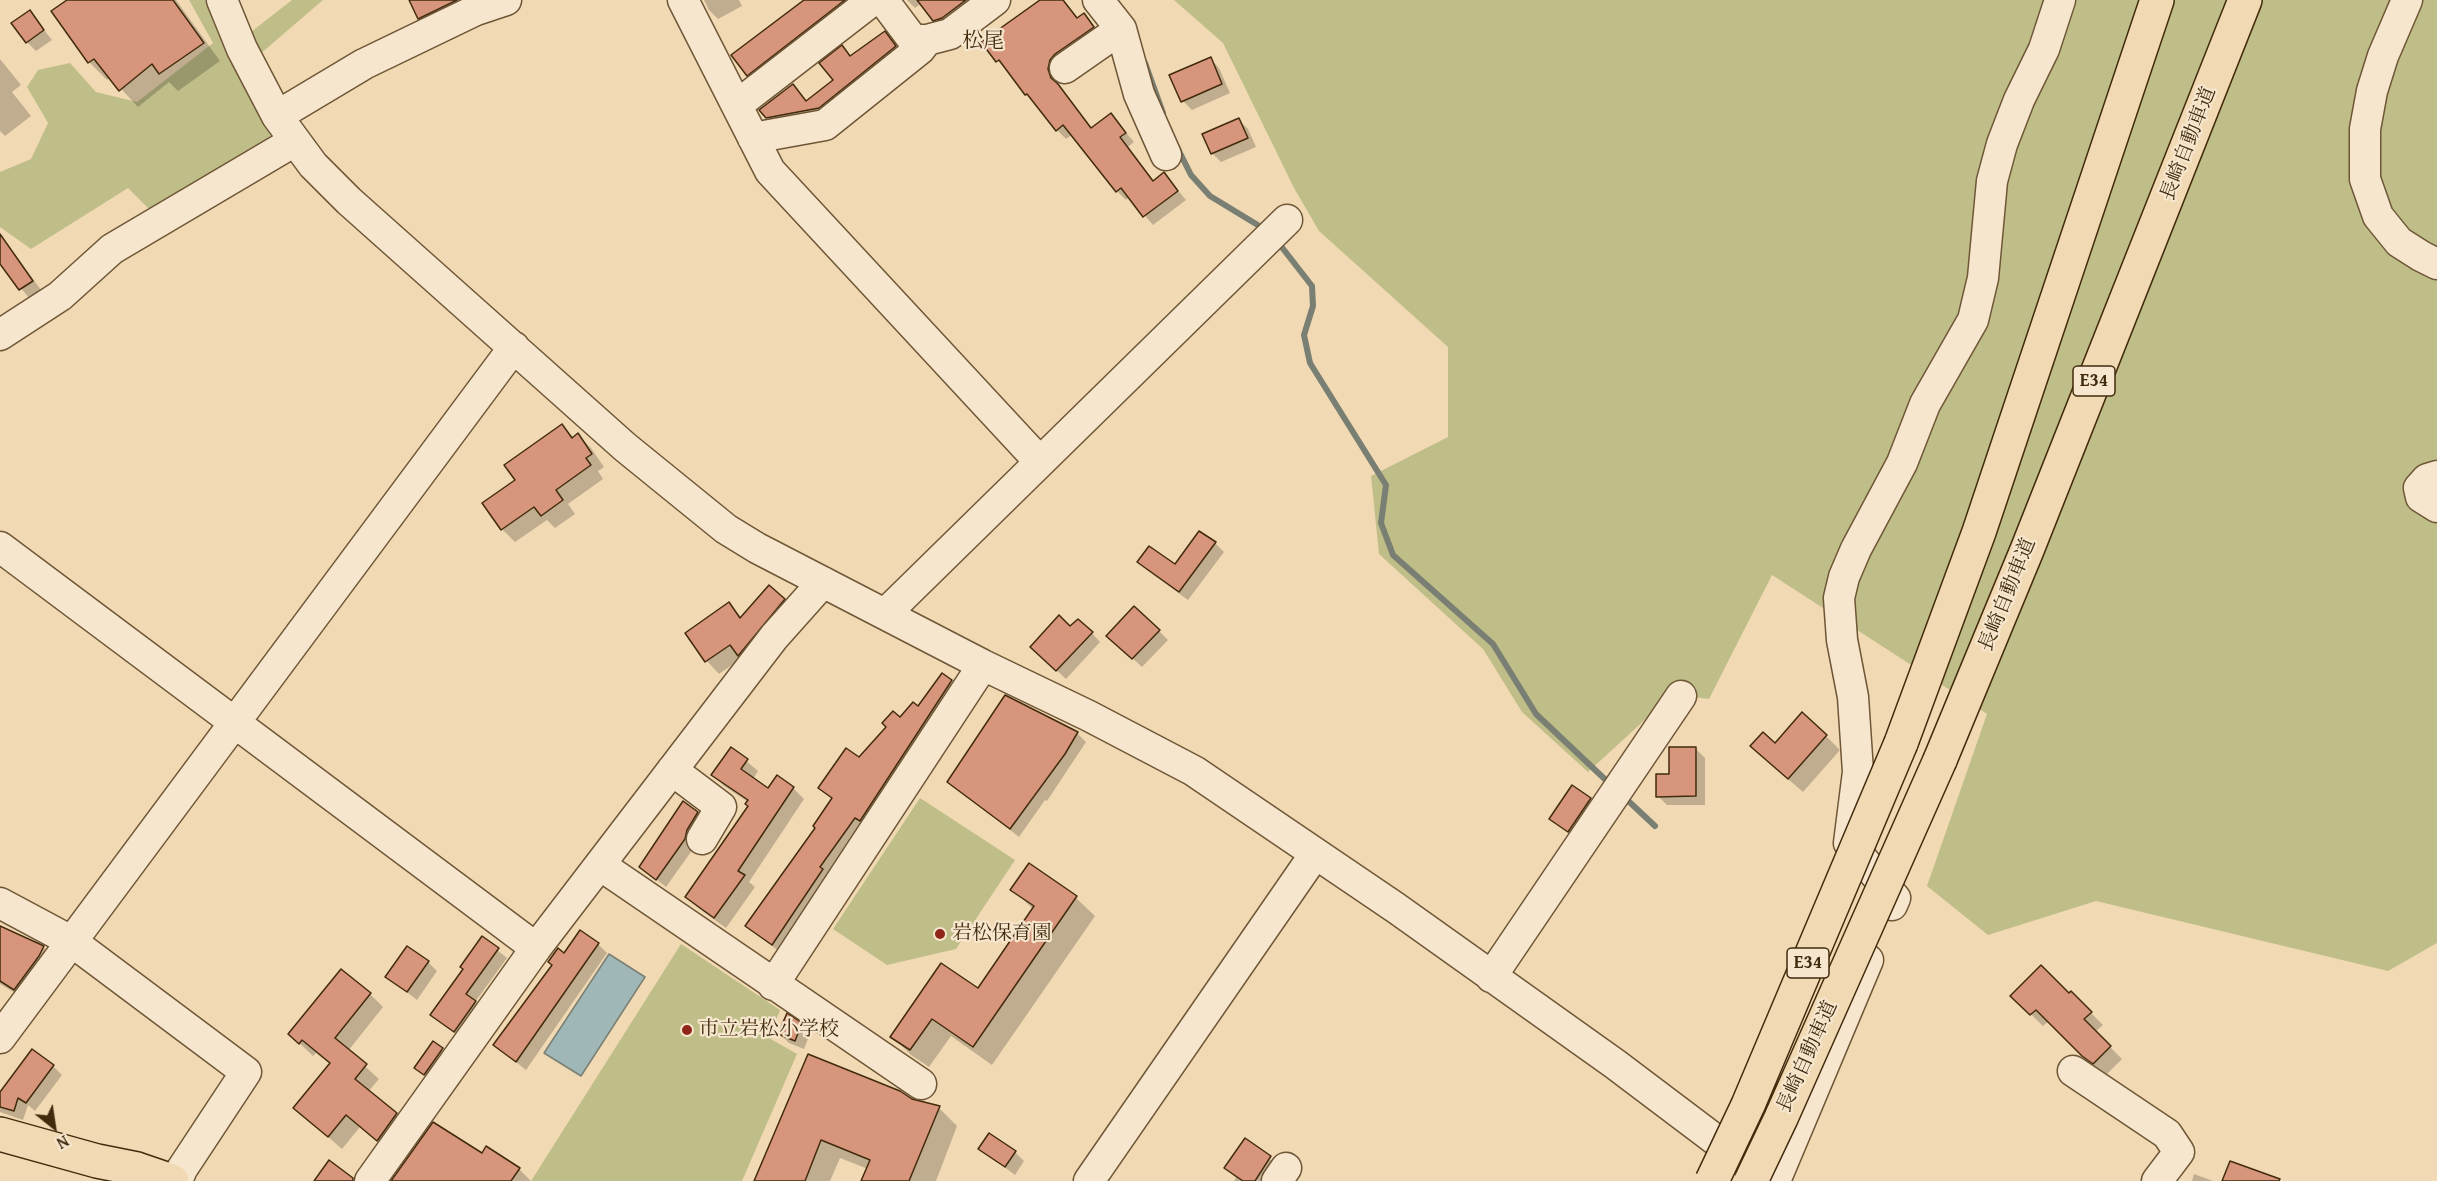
<!DOCTYPE html>
<html>
<head>
<meta charset="utf-8">
<style>
	body { margin:0 }
	#map { position:relative; width:2437px; height:1181px; overflow:hidden; background:#f1d9b3; font-family:"Gentium Book Plus",serif }
	canvas { display:block }
	.north { position:absolute; left:24px; top:1097px; width:60px; height:60px; -webkit-text-stroke:4px #f6e6ce; paint-order:stroke; rotate:150deg; font-size:16px; font-weight:700; line-height:24px; text-align:center; color:#422b0d }
	.north::after { content:''; display:block; margin:auto; width:21px; height:27px; background:#422b0d; clip-path:polygon(50% 0,100% 100%,50% 72%,0 100%) }
</style>
</head>
<body>
<div id="map">
<canvas width="2437" height="1181"></canvas>
<div class="north">N</div>
</div>
<script>
const c = document.querySelector('canvas').getContext('2d');
c.lineJoin = 'round';
function paint(path, color) {
  c.fillStyle = color;
  c.fill(path, 'evenodd');
}
function poly(rows) {
  const path = new Path2D();
  for (const r of rows) {
    path.moveTo(r[0], r[1]);
    for (let i = 2; i < r.length; i += 2) path.lineTo(r[i], r[i + 1]);
  }
  return path;
}
function trace(path, color, width, dash) {
  c.strokeStyle = color;
  c.lineWidth = width;
  c.lineCap = dash ? 'butt' : 'round';
  c.setLineDash(dash || []);
  c.stroke(path);
}
function label(font, color, halo, rows, align = 'center') {
  c.font = font + ' "Gentium Book Plus","Noto Serif JP",serif';
  c.lineWidth = 4.5;
  c.setLineDash([]);
  c.textBaseline = 'middle';
  c.strokeStyle = halo;
  c.fillStyle = color;
  for (const [text, x, y, turn = 0] of rows) {
    c.save();
    c.translate(x, y);
    c.rotate((+turn || 0) * Math.PI / 180);
    c.textAlign = isNaN(turn) ? turn : align;
    if (halo) c.strokeText(text, 0, 0);
    c.fillText(text, 0, 0);
    c.restore();
  }
}
paint(poly([
	[189,0,214,0,251,32,292,0,323,0,245,67,272,135,155,215,128,188,31,249,0,227,0,172,31,159,48,123,27,87,38,70,70,63,96,92,137,102,213,43],
	[1174,0,2437,0,2437,943,2388,971,2096,901,1988,935,1927,886,1987,714,1772,575,1709,699,1673,694,1588,772,1522,712,1483,649,1379,554,1371,476,1448,437,1448,347,1319,231,1294,188,1223,43],
	[920,798,1015,860,956,949,887,965,833,929],
	[681,944,780,1010,769,1038,797,1054,742,1181,531,1181]
]), '#c0be88');
const water = poly([
	[609,954,645,977,581,1076,544,1053,609,954]
]);
paint(water, '#9fb7b7');
trace(water, '#7a7f73', 1.5);
paint(poly([
	[70,0,176,0,220,61,178,91,169,82,138,107,110,77,107,80,89,62],
	[411,0,471,0,429,27,420,18],
	[704,0,739,0,742,6,718,19,709,10],
	[806,0,864,0,757,84,748,75],
	[907,0,987,0,944,29,922,3,915,8],
	[1042,0,1064,0,1078,19,1084,15,1102,36,1056,79,1059,87,1092,129,1111,115,1134,142,1128,147,1154,182,1164,174,1186,200,1153,225,1129,197,1126,200,1117,191,1072,135,1066,139,1057,130,983,43],
	[30,12,52,40,36,51,27,42],
	[885,33,904,56,828,116,776,127,767,117,793,86,807,102,835,81,842,47,851,57],
	[1210,58,1219,68,1230,93,1192,110,1183,101],
	[0,59,21,85,12,92,31,116,5,136,0,131],
	[1239,120,1248,129,1256,147,1221,162,1212,153],
	[5,243,14,253,41,290,29,298,0,262,0,247],
	[562,426,574,438,578,435,591,448,604,467,598,471,603,479,568,504,575,514,555,528,547,520,515,542,502,529,484,504,517,480],
	[1215,543,1224,552,1188,600,1148,571,1139,562,1176,567],
	[784,600,796,613,742,658,719,674,707,661,729,604,742,618],
	[1070,628,1092,633,1100,642,1066,679,1041,656],
	[1159,631,1168,640,1142,667,1118,645],
	[942,675,960,691,781,953,747,926,817,828,833,800,820,788,859,759,900,719,918,709],
	[1077,733,1086,742,1047,801,1045,800,1019,837,949,782],
	[1826,736,1840,750,1803,792,1766,760],
	[732,749,758,771,753,779,768,790,793,788,804,799,749,882,755,887,726,928,698,908,687,897,750,807,748,802,724,786,713,775],
	[1696,749,1705,758,1705,805,1667,805,1658,796],
	[1573,787,1599,808,1578,840,1551,819],
	[697,813,706,822,693,849,666,887,641,867],
	[1029,865,1076,898,1095,916,992,1065,951,1036,929,1067,911,1055,892,1036,978,990,1034,910,1012,889],
	[0,927,43,947,53,958,25,999,0,984],
	[482,938,507,958,475,1002,485,1011,464,1040,432,1015,465,969],
	[598,944,607,953,526,1070,495,1045,564,955],
	[428,962,437,971,417,1000,387,977],
	[2071,993,2103,1025,2095,1032,2122,1059,2106,1075,2096,1068,2049,1021,2043,1026,2012,996],
	[370,994,383,1007,348,1051,379,1079,368,1092,410,1127,391,1153,360,1127,342,1149,295,1108,331,1065,316,1053,313,1056,290,1034],
	[801,1025,810,1034,804,1049,789,1043,780,1034],
	[434,1043,451,1059,434,1083,416,1068],
	[809,1056,911,1100,939,1108,957,1126,936,1181,863,1181,868,1169,840,1158,830,1181,756,1181],
	[53,1066,62,1075,35,1111,28,1105,23,1120,0,1112,0,1095],
	[989,1135,1015,1152,1024,1161,1015,1175,980,1149],
	[1245,1141,1280,1167,1270,1181,1234,1181,1236,1178,1226,1168],
	[482,1155,519,1169,531,1181,395,1181],
	[2194,1174,2213,1181,2192,1181]
]), '#0003');
trace(poly([
	[1145,63,1163,113],
	[1177,147,1191,175,1210,196,1266,230],
	[1277,241,1312,286,1313,306,1304,335,1310,363,1386,485,1381,523,1393,555,1493,644,1536,714,1610,784],
	[1622,795,1655,826]
]), '#7a7f73', 6);
const building = poly([
	[67,0,173,0,204,43,159,74,152,64,119,91,94,59,88,63,51,11,67,0],
	[409,0,457,0,418,19,409,0],
	[804,0,845,0,747,76,731,55,804,0],
	[917,0,966,0,942,18,933,21,917,0],
	[1040,0,1063,0,1077,18,1084,13,1094,27,1055,54,1050,60,1048,69,1051,78,1058,84,1091,128,1111,113,1126,133,1120,137,1153,181,1164,172,1178,191,1143,217,1121,188,1116,192,1063,125,1056,131,1027,94,1025,95,999,60,996,62,981,42,1040,0],
	[30,10,44,30,26,43,11,23,30,10],
	[885,31,896,46,819,108,766,118,759,110,793,84,806,101,833,80,819,63,842,45,850,56,885,31],
	[1211,57,1222,84,1181,102,1169,75,1211,57],
	[1239,118,1248,138,1211,154,1202,134,1239,118],
	[0,234,33,281,19,290,0,264,0,234],
	[562,424,572,438,578,433,592,454,586,458,591,465,556,490,563,500,541,516,534,507,501,530,482,503,515,480,504,465,562,424],
	[1199,531,1216,542,1179,592,1137,562,1149,546,1175,564,1199,531],
	[769,585,785,599,738,656,730,645,705,662,685,633,729,602,740,618,769,585],
	[1134,606,1160,630,1132,659,1106,636,1134,606],
	[1059,615,1070,626,1078,619,1093,632,1056,671,1030,647,1059,615],
	[942,673,952,680,860,821,855,818,820,867,823,869,772,945,745,926,815,828,813,826,832,798,818,788,846,748,859,757,886,727,882,723,893,711,900,717,913,702,918,706,942,673],
	[1005,695,1078,732,1065,754,1010,829,947,782,1005,695],
	[1802,712,1827,735,1788,779,1750,746,1763,732,1775,743,1802,712],
	[731,747,748,759,741,769,768,788,777,775,794,787,738,871,745,875,714,918,685,897,748,806,745,804,748,800,711,775,731,747],
	[1669,747,1696,747,1696,796,1656,797,1656,774,1669,774,1669,747],
	[1572,785,1591,798,1568,832,1549,819,1572,785],
	[683,801,698,812,687,830,685,839,656,880,639,867,683,801],
	[1029,863,1077,896,973,1047,932,1019,910,1050,890,1037,941,963,978,988,1034,906,1010,890,1029,863],
	[0,926,44,946,39,956,14,990,0,981,0,926],
	[580,930,599,943,516,1062,493,1045,552,965,548,962,558,948,564,953,580,930],
	[482,936,499,948,466,994,476,1001,454,1032,430,1015,463,969,460,967,482,936],
	[407,946,429,961,407,992,385,977,407,946],
	[2041,965,2069,993,2071,991,2092,1012,2084,1019,2111,1046,2093,1064,2082,1056,2036,1010,2030,1015,2010,996,2041,965],
	[341,969,371,993,335,1038,367,1064,355,1079,397,1113,377,1141,346,1115,328,1137,293,1108,330,1063,302,1040,299,1044,288,1034,341,969],
	[787,1013,802,1023,795,1041,778,1034,787,1013],
	[433,1041,443,1048,424,1075,414,1068,433,1041],
	[32,1049,54,1065,26,1103,18,1098,14,1111,0,1107,0,1092,32,1049],
	[808,1054,900,1091,912,1099,940,1106,909,1181,861,1181,870,1160,821,1140,805,1181,754,1181,808,1054],
	[433,1122,482,1153,486,1146,520,1168,511,1181,391,1181,433,1122],
	[989,1133,1016,1151,1005,1167,978,1149,989,1133],
	[1245,1138,1271,1156,1255,1181,1243,1181,1224,1168,1245,1138],
	[329,1160,353,1178,353,1181,314,1181,329,1160],
	[2230,1161,2280,1179,2279,1181,2222,1181,2230,1161]
]);
paint(building, '#d7957c');
trace(building, '#422b0d', 1.5);
const minor = poly([
	[222,0,242,49,277,116,313,165,349,201,625,447,726,529,757,548,983,665,1089,716,1194,771,1396,908,1615,1064,1770,1181],
	[683,0,770,171,1040,462],
	[883,0,913,40,927,40,950,34,995,0],
	[1098,0,1121,29,1139,94,1166,155],
	[2407,0,2383,56,2372,91,2365,129,2365,179,2378,216,2399,242,2421,256,2437,264],
	[1065,68,1121,29],
	[737,105,873,0],
	[277,116,364,64,476,10,506,0],
	[753,138,825,125,920,49,927,40],
	[0,335,60,296,112,249,293,142],
	[2437,476,2427,479,2419,488,2421,497,2437,507],
	[0,547,536,948],
	[885,614,1287,220],
	[672,770,721,807,702,839],
	[600,865,921,1084],
	[0,903,71,941,246,1072,182,1169,177,1181],
	[1892,905,1895,898,1849,843,1858,772,1853,697,1842,640,1839,598,1844,577,1856,549,1902,463,1925,404,1973,320,1983,278,1992,181,2002,144,2019,100,2044,49,2060,0],
	[1491,977,1681,696],
	[773,985,983,665],
	[0,1038,514,347],
	[2073,1071,2167,1134,2179,1152,2157,1181],
	[370,1181,536,948,774,637,823,582],
	[1089,1181,1315,854],
	[1277,1181,1286,1168],
	[1775,1181,1868,960]
]);
const major = poly([
	[0,1134,97,1161,137,1169,172,1181]
]);
const highway = poly([
	[1901,743,1979,532,2157,0],
	[1940,760,2027,550,2245,0]
]);
trace(minor, '#6e5636', 33);
trace(major, '#422b0d', 36);
trace(highway, '#422b0d', 36);
trace(minor, '#f6e6ce', 30);
trace(major, '#f1d9b3', 33);
trace(highway, '#f1d9b3', 33);
const highwayBridge = poly([
	[1712,1181,1748,1105,1901,743],
	[1751,1181,1781,1118,1940,760]
]);
trace(highwayBridge, '#422b0d', 36, []);
trace(highwayBridge, '#f1d9b3', 33);
for (const [x, y, r, color] of [
	[940,934,6,"#8f2418"],
	[687,1030,6,"#8f2418"]
]) {
  const dot = new Path2D();
  dot.arc(x, y, r, 0, 2 * Math.PI);
  c.fillStyle = color;
  c.fill(dot);
  trace(dot, '#f6e6ce', 2);
}
for (const [x, y, w] of [
	[2094,381,42],
	[1808,963,42]
]) {
  const box = new Path2D();
  box.roundRect(x - w / 2, y - 15, w, 30, 4.5);
  c.fillStyle = '#f6e6ce';
  c.fill(box);
  trace(box, '#422b0d', 1.5);
}
label('bold 18px', '#422b0d', null, [
	["E34",2094,381],
	["E34",1808,963]
]);
label('20px', '#422b0d', '#f6e6ce', [
	["長崎自動車道",2189,144,-69],
	["長崎自動車道",2008,595,-68],
	["長崎自動車道",1808,1057,-66]
]);
label('20px', '#422b0d', '#f6e6ce', [
	["岩松保育園",952,934],
	["市立岩松小学校",699,1030]
], 'left');
label('21px', '#422b0d', '#f6e6ce', [
	["松尾",983,42]
]);
</script>
</body>
</html>
